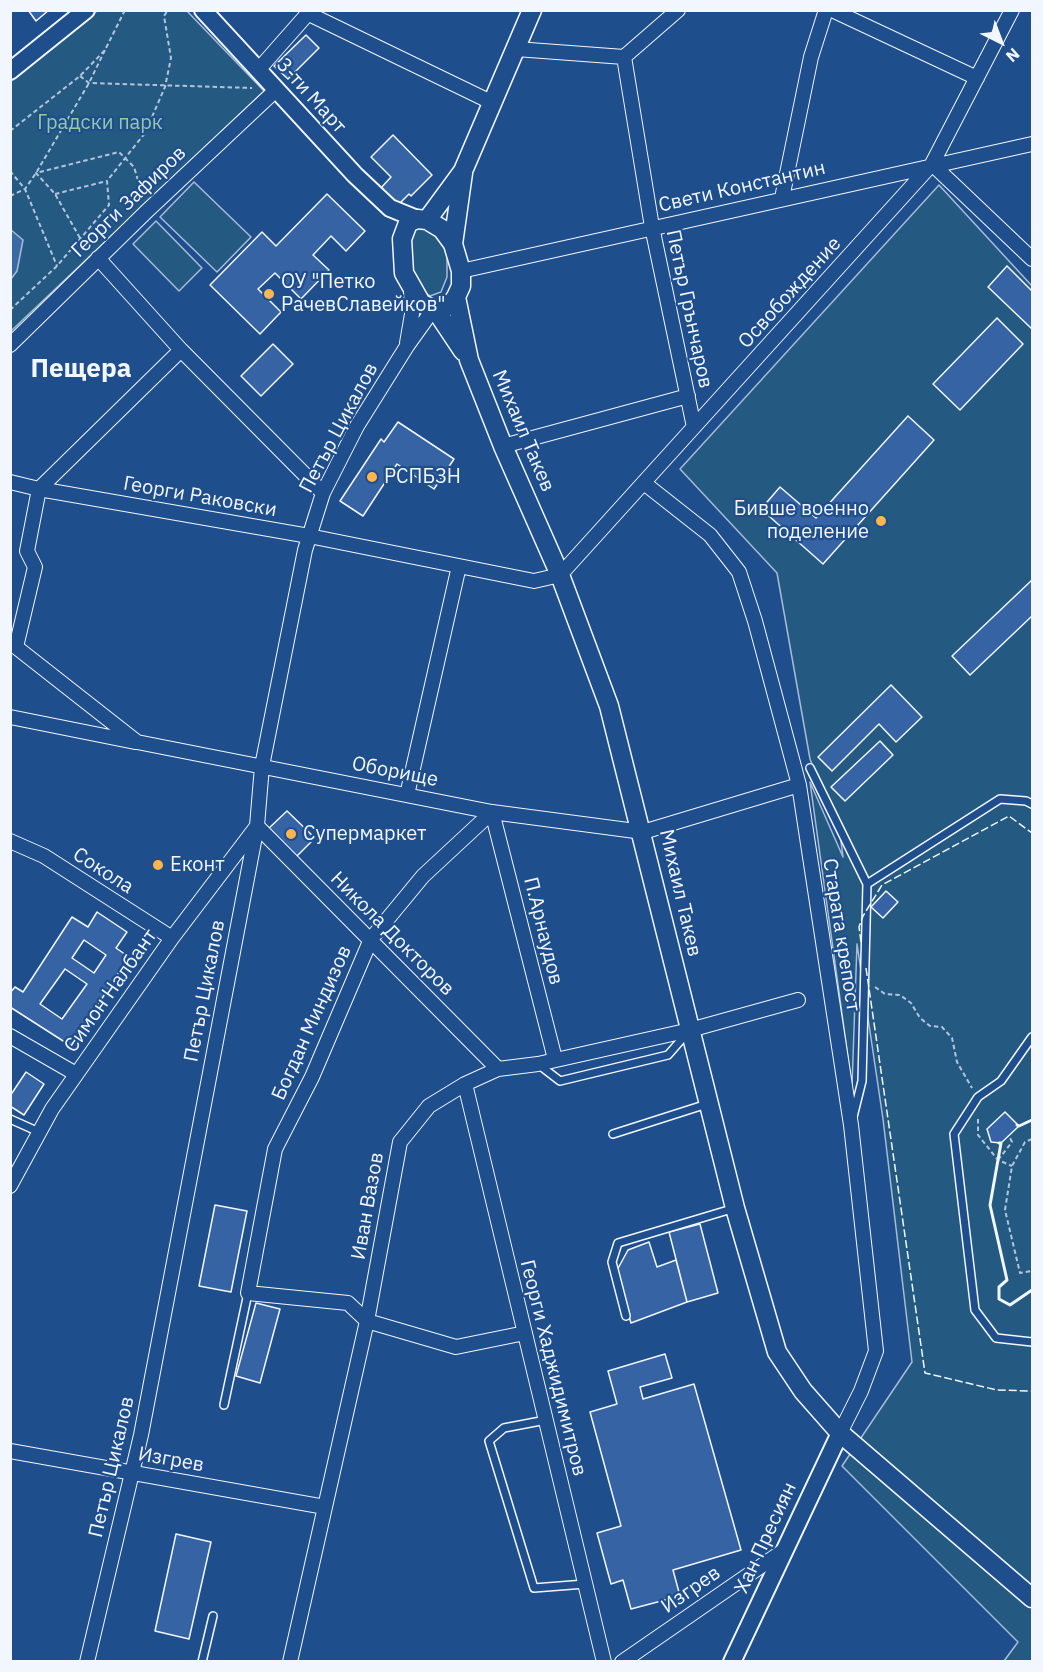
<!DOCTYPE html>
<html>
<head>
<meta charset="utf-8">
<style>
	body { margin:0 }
	#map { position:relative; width:1043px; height:1672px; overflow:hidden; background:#1f4e8c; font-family:"IBM Plex Sans",sans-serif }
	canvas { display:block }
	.frame { position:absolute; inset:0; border:12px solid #f2f6ff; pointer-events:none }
	.north { position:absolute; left:971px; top:12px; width:60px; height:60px; -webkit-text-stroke:4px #1f4e8c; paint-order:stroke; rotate:138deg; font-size:16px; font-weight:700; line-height:24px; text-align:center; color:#f2f6ff }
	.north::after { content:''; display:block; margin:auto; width:21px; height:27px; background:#f2f6ff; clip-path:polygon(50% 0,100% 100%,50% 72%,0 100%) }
</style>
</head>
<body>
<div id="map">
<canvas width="1043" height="1672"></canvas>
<div class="frame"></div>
<div class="north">N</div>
</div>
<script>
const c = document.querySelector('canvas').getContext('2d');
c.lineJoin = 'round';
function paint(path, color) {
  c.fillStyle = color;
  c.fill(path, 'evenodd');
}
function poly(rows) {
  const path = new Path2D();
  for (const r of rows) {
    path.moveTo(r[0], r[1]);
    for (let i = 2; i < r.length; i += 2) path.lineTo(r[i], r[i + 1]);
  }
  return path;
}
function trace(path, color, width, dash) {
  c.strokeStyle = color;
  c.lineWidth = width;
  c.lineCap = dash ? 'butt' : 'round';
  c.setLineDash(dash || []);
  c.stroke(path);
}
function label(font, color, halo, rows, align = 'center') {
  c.font = font + ' "IBM Plex Sans",sans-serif';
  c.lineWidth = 4.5;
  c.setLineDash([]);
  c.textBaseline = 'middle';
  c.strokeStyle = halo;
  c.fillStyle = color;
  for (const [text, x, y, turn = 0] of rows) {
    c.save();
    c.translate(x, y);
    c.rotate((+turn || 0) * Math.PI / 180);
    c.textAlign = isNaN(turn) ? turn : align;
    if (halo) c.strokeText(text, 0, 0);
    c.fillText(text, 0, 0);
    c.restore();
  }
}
const green = poly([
	[186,10,264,91,11,331,10,80,97,11,186,10],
	[194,182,251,237,217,272,160,217,194,182],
	[939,185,1032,286,1032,1661,1004,1661,1018,1642,842,1466,912,1362,883,1119,857,944,852,1086,810,782,843,857,840,834,810,759,777,573,680,469,939,185],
	[156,221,202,268,179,291,133,244,156,221],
	[416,226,439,234,447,255,447,277,441,292,430,296,423,291,409,265,408,243,416,226]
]);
paint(green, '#245a82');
trace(green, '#a8bbd7', 1.5);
const water = poly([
	[10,229,23,240,17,271,11,279,10,229]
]);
paint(water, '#3b69a3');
trace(water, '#a8bbd7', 1.5);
const building = poly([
	[28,10,49,10,36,21,28,10],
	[306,35,319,48,288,79,274,66,306,35],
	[393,135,432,175,411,196,409,194,397,206,380,189,391,177,371,157,393,135],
	[327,194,365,231,346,251,331,236,313,255,329,270,301,299,275,273,258,289,281,312,260,334,210,285,262,232,276,246,327,194],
	[1007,266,1032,291,1032,329,988,287,1007,266],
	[997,318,1023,344,960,410,933,384,997,318],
	[273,344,293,364,261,396,241,376,273,344],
	[908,416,934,440,823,564,761,509,780,487,816,518,908,416],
	[398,422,454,459,434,489,397,464,363,516,340,501,381,439,384,442,398,422],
	[1032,580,1032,616,970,675,952,656,1032,580],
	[891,685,922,717,896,742,879,724,832,771,818,757,891,685],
	[880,741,893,755,845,801,831,787,880,741],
	[287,811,315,838,296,857,268,829,287,811],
	[886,891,898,902,883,918,871,907,886,891],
	[97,912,127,932,116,948,129,957,71,1046,10,1007,10,993,15,987,23,992,72,917,88,927,97,912],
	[84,940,106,955,94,973,72,958,84,940],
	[65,969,87,984,62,1019,40,1004,65,969],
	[26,1072,44,1084,24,1115,10,1106,10,1096,26,1072],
	[1005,1112,1019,1126,1001,1143,991,1142,987,1129,1005,1112],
	[215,1205,247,1211,231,1292,199,1286,215,1205],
	[700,1224,718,1293,687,1302,669,1232,700,1224],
	[649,1242,657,1267,676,1260,687,1302,631,1323,616,1272,628,1250,649,1242],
	[256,1303,280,1309,260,1383,236,1376,256,1303],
	[665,1354,672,1378,640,1387,643,1399,694,1384,741,1550,673,1570,680,1596,631,1609,623,1580,611,1584,597,1533,621,1526,590,1412,617,1404,608,1371,665,1354],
	[176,1534,211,1542,189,1639,155,1631,176,1534]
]);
paint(building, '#3563a3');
trace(building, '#f2f6ff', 1.5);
const service = poly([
	[810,768,867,884,862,1081,853,1117],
	[867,884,1000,799,1026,801,1032,804],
	[1032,1037,1001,1081,978,1097,954,1134,975,1310,996,1338,1032,1342],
	[538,1064,560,1081,668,1055,688,1032],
	[10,1119,39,1132],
	[613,1134,707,1104],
	[626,1316,612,1262,618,1243,735,1208],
	[224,1405,248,1293],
	[546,1420,504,1428,489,1441,534,1588,585,1584],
	[202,1662,213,1616]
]);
const minor = poly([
	[832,10,977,78],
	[309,14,493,103],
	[516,49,624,57,652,227,694,427],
	[624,57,678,10],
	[259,69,311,10],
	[932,164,1032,259],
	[782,198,811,57,826,10],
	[98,258,181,350,323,493],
	[461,271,1032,144],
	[407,343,412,314,411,289],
	[10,345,147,211,276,90],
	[503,446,688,396],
	[10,482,39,489,309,536,534,581,560,575,932,164,1012,10],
	[644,483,710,535,739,572,755,621,799,785,851,1125,876,1351,861,1391,840,1433],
	[10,645,16,647,137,742,492,812,643,832,799,785],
	[16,647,35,567,27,551,39,489,181,350],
	[10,717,135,742],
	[407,795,459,566],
	[10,841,44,856,172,938],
	[10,1036,76,1074],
	[465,1084,604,1662],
	[10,1186,52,1109,172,938,257,826,498,1069],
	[525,1333,456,1347,367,1321,348,1303,248,1293,275,1149,312,1077,371,939,423,876,492,812,555,1059],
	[10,1451,325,1507],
	[87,1662,141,1435,257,826,262,766,305,550,323,493,357,426,407,346,432,311],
	[290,1662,367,1321,400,1142,429,1106,465,1084,498,1069,538,1064,690,1030,798,1000],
	[622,1662,783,1551]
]);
const tertiary = poly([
	[203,10,355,175,390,208,417,219],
	[10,71,86,10],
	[732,1662,840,1433]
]);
const secondary = poly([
	[417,219,427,220,442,229,453,244,461,271,461,286,456,297,451,304,437,312,421,303,404,273,402,239,408,223,417,219],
	[427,220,463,171,532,10],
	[453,244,463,173],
	[456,297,469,360,503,446,560,575,609,706,735,1208,777,1352,803,1391,840,1433,1032,1598],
	[437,312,463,351]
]);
trace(service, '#f2f6ff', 10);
trace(minor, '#f2f6ff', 16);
trace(tertiary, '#f2f6ff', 20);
trace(secondary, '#f2f6ff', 21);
trace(poly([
	[80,76,89,83,252,88],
	[10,131,80,76,105,50,125,10],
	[10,171,25,189,57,266],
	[55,194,107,181],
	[10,196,25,189,36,173,89,83,105,50],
	[90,249,80,238,55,194,36,173,119,152,134,167,143,197],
	[10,310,57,266,109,205,107,181,145,133,165,87,171,58,164,16,168,10],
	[875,987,885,994,900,995,911,1003,920,1018,930,1026,942,1027,952,1038,957,1062,972,1088],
	[978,1119,978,1135,998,1160,1012,1166],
	[1032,1139,1025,1142,1012,1166,1005,1210,1020,1273,1032,1271],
	[998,1160,1012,1142,1009,1136]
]), '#b3c4dc', 2, [4.5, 3]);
trace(service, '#1f4e8c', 7);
trace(minor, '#1f4e8c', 14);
trace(tertiary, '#1f4e8c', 16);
trace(secondary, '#1f4e8c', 18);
trace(poly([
	[861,942,859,927,863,916,882,885,1009,816,1032,833],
	[866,968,925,1373,997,1390,1032,1391]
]), '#f2f6ff', 1.5, [8, 3]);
trace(poly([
	[1017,1125,1019,1126,1032,1120],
	[999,1143,1001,1143,990,1205,1007,1280,999,1287,999,1299,1010,1305,1032,1290]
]), '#f2f6ff', 3);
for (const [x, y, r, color] of [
	[269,294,6,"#ffb74d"],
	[372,477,6,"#ffb74d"],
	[881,521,6,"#ffb74d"],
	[291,834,6,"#ffb74d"],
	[158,865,6,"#ffb74d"]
]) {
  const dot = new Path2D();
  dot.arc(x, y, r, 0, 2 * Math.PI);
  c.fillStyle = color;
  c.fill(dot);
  trace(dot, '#1f4e8c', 2);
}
label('20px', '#f2f6ff', '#1f4e8c', [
	["3-ти Март",311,96,48],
	["Свети Константин",742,187,-13],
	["Георги Зафиров",129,202,-44],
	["Освобождение",790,293,-48],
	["Петър Грънчаров",689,309,78],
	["Петър Цикалов",339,428,-62],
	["Михаил Такев",523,431,67],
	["Георги Раковски",200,497,10],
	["Оборище",395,772,11],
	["Сокола",103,871,33],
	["Михаил Такев",680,893,77],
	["П.Арнаудов",543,931,76],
	["Никола Докторов",392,934,45],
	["Старата крепост",841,935,81],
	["Симон Налбант",111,991,-55],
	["Петър Цикалов",205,991,-79],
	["Богдан Миндизов",312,1023,-66],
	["Иван Вазов",368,1206,-80],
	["Георги Хаджидимитров",553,1368,76],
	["Изгрев",171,1460,10],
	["Петър Цикалов",112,1467,-77],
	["Хан Пресиян",766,1538,-65],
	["Изгрев",691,1590,-35]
]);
label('20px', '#97c8a6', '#1f4e8c', [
	["Градски парк",100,123]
]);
label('20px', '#f2f6ff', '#1f4e8c', [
	["ОУ \"Петко",281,282],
	["РачевСлавейков\"",281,305],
	["РСПБЗН",384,477],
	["Бивше военно",869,509,"right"],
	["поделение",869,532,"right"],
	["Супермаркет",303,834],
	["Еконт",170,865]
], 'left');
label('bold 26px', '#f2f6ff', '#1f4e8c', [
	["Пещера",81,369]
]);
</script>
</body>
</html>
